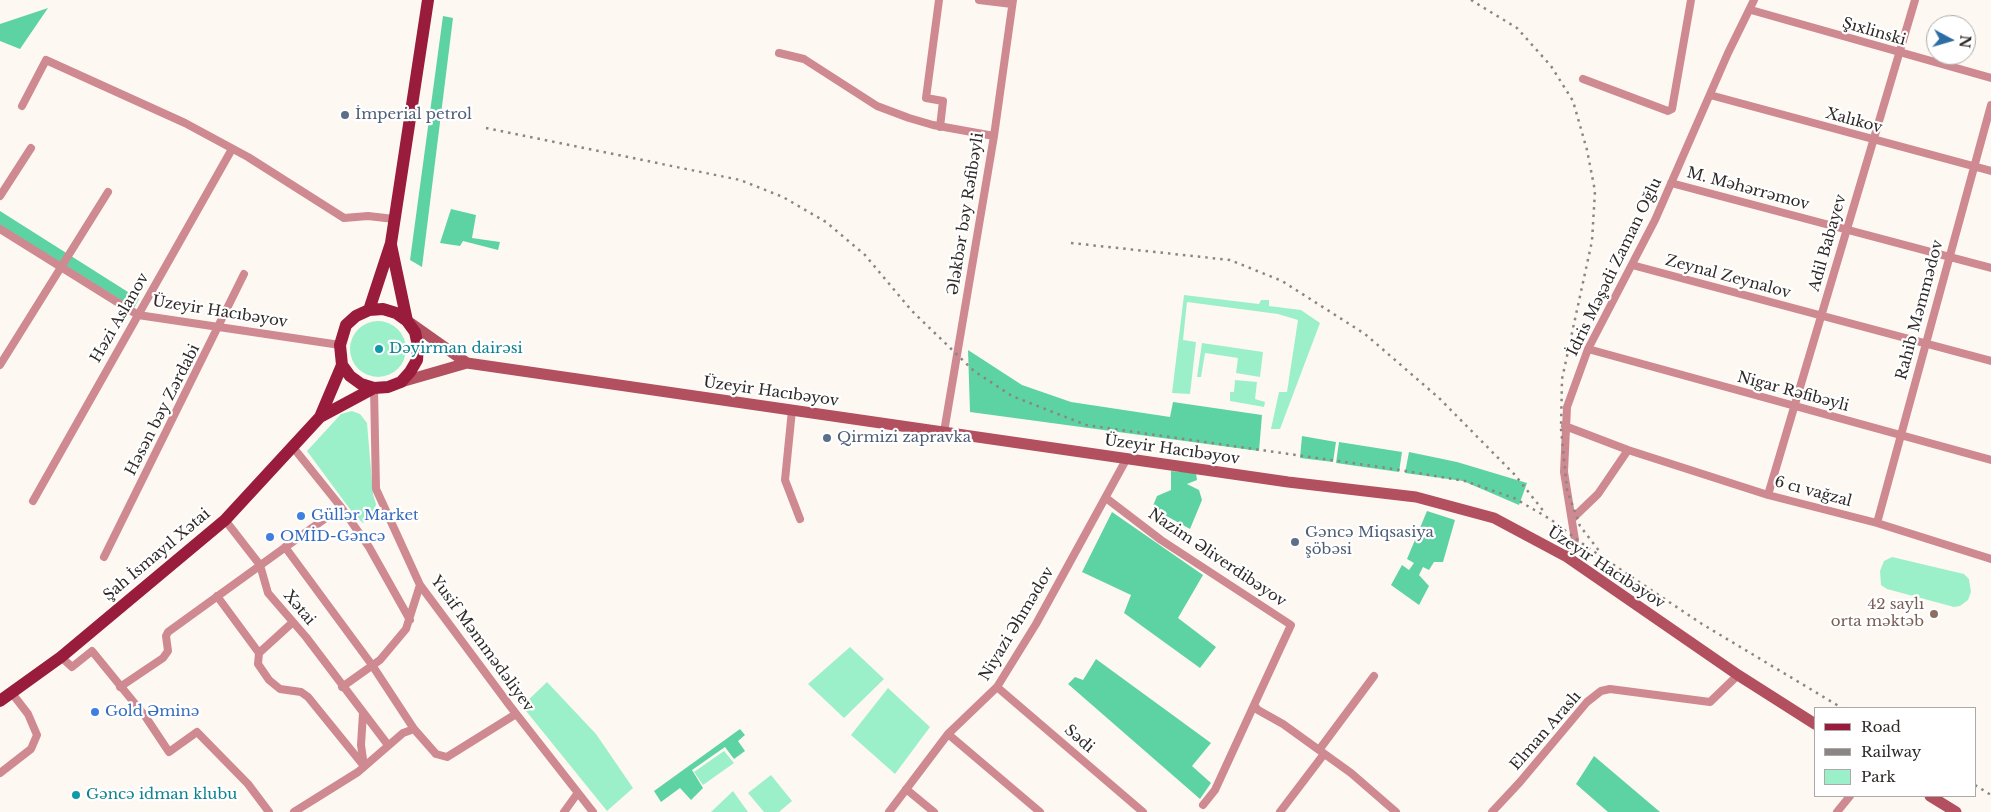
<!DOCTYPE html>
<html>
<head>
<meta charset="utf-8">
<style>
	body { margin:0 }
	#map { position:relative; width:1991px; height:812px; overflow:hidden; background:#fef8f3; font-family:"Libre Baskerville",serif }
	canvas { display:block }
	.legend { position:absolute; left:1814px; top:707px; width:162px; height:90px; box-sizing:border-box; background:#fff; border:1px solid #abaaa9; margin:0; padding:6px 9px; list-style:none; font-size:15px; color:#2e2a28 }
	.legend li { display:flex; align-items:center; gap:10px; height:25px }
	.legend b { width:25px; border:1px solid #abaaa9 }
	.north { position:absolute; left:1926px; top:15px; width:50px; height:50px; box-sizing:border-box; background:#fff; border:1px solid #abaaa9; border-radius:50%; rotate:96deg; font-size:14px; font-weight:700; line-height:20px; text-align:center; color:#2e2a28 }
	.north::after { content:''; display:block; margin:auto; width:18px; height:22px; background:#2c6ea4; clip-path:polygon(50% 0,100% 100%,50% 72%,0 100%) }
</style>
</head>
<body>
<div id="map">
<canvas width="1991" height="812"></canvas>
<ul class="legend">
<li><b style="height:6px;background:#9a1c3d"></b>Road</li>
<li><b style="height:6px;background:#8b8683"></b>Railway</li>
<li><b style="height:14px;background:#9cf0c9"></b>Park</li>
</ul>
<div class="north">N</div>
</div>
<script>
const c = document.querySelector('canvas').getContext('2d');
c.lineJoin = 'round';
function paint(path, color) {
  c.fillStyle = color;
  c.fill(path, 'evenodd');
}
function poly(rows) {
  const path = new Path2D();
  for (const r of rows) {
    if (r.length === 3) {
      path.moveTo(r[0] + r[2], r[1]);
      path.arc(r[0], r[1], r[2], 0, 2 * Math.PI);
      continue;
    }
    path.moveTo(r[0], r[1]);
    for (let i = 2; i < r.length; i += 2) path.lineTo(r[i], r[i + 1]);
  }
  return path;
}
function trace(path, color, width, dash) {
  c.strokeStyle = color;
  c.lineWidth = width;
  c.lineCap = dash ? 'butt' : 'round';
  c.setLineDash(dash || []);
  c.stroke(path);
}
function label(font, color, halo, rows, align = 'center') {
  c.font = font + ' "Libre Baskerville",serif';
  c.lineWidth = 4.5;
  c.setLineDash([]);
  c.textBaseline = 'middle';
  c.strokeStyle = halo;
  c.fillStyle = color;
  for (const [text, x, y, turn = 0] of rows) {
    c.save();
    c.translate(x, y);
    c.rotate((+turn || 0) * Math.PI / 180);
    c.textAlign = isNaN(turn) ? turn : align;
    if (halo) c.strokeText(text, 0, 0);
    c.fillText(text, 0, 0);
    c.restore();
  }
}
paint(poly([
	[1184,295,1259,304,1261,300,1269,300,1269,306,1301,310,1320,323,1280,429,1271,429,1279,392,1287,392,1298,320,1278,314,1187,302,1183,340,1196,342,1190,394,1172,393],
	[378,349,28],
	[1202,343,1263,352,1260,377,1236,373,1238,358,1205,353,1201,377,1197,377],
	[1235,380,1257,382,1255,399,1265,402,1264,407,1230,401,1230,392,1234,392],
	[352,411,360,414,367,423,373,494,376,504,373,517,363,523,355,516,307,451,341,414],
	[1892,557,1964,574,1969,579,1970,586,1971,592,1968,600,1960,606,1954,607,1887,589,1881,585,1880,571,1884,561],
	[850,647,884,679,844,718,808,684],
	[547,682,596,734,633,788,607,811,522,706],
	[888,688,930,727,895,774,851,735],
	[724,751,734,763,703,785,694,772],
	[771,775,792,801,779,812,764,812,748,793],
	[733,791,748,812,711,812]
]), '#9cf0c9');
paint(poly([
	[48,8,20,49,0,41,0,24],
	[443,16,453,18,422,267,410,260],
	[451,209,476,215,472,238,500,242,498,250,463,241,460,246,440,243],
	[0,211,139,299,134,308,0,225],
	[968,350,1022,385,1071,402,1170,417,1173,402,1262,415,1259,451,970,412],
	[1302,436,1336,442,1333,462,1300,458],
	[1339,442,1402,452,1399,472,1336,463],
	[1409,452,1457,462,1527,483,1519,505,1463,481,1405,473],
	[1171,471,1196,473,1197,480,1187,484,1199,490,1202,500,1190,529,1152,508,1157,496,1171,490],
	[1427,511,1455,520,1443,562,1434,562,1429,570,1423,567,1419,575,1429,586,1419,605,1391,585,1402,565,1409,570,1414,563,1407,559],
	[1112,512,1203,575,1178,618,1216,647,1200,668,1124,613,1131,595,1082,572],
	[1096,659,1211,743,1192,766,1211,783,1200,799,1068,684,1075,677,1083,680],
	[740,729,745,735,738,741,745,751,734,759,725,747,692,770,703,788,691,800,680,788,661,802,654,791],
	[1594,756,1660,812,1608,812,1576,784]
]), '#5dd3a3');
trace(poly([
	[939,0,926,98,943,101,940,127],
	[979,0,1012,4],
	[1751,10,1991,78],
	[779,53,804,59,877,106,909,118,933,125,994,136],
	[1583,79,1668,111,1672,109,1691,0],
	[1710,95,1991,171],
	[22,106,46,60,185,123,248,157,344,218,368,216,394,219],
	[1671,183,1991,268],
	[0,196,31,148],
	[0,229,138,315,340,345],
	[1632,265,1991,361],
	[1588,349,1991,460],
	[0,365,108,192],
	[374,388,376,489,420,585,510,706,593,812],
	[792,410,785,480,800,519],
	[1565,426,1628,450,1768,495,1877,523,1991,559],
	[944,432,994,136,1013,0],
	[292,446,341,507,369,547,410,620],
	[1768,495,1915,0],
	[1106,498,1161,540,1291,625,1254,705,1258,710,1283,724,1351,773,1396,812],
	[33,501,232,149],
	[1572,519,1598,494,1628,450],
	[225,520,260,565,268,593,306,637,388,745],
	[1877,523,1991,105],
	[285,547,372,665,414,729],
	[104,557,244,274],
	[1567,557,1575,540,1564,472,1567,407,1588,349,1655,220,1728,53,1754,0],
	[217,596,259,653],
	[293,622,259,653,258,664,269,680,280,689,301,692,308,697,364,766],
	[61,657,72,667,92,651,145,716,169,752,197,732,248,784,269,812],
	[120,687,163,658,168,651,166,636,168,632,341,507],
	[342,687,380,660,406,629,420,585],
	[997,687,1143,812],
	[363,713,361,745,364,766],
	[948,734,1040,812],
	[1319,750,1374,676],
	[0,773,31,749,37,735,28,714,11,692],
	[906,789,934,812],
	[1203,805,1215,790,1254,705],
	[294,812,358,772,403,733,414,729,436,754,447,757,516,714],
	[564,812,577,794],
	[889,812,948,734,997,687,1036,624,1127,458],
	[1280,812,1324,754],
	[1492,812,1520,782,1587,702,1601,691,1610,689,1710,702,1738,675],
	[1837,812,1850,796]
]), '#ce8991', 8);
trace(poly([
	[467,363,1288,482,1416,497,1494,518,1567,557,1738,675,1815,724],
	[401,382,467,363,409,322],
	[1930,796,1956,812]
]), '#b2505f', 11);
trace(poly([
	[391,245,407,321],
	[369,310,391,243,428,0],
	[320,417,342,365],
	[0,701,61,657,225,520,320,417,374,388,388,387,401,382,410,372,417,360,418,346,415,332,407,321,396,313,383,309,369,310,356,316,346,325,340,345,342,365,350,376,361,384,374,388]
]), '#9a1c3d', 12);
trace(poly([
	[1471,0,1517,28,1551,66,1573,101,1587,150,1595,191,1592,241,1562,379,1561,429,1567,490,1580,526,1600,552],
	[486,128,740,180,783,197,826,222,865,255,912,311,974,371,1012,396,1086,425,1394,469,1465,481,1514,498,1550,519,1587,547,1702,624,1842,708],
	[1071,243,1230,260,1282,281,1365,334,1439,398,1515,475,1545,513],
	[1975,785,1991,795]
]), '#8b8683', 2.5, [2.5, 5]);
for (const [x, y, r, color] of [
	[345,115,5,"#5c6f8a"],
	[379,349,5,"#0f9aa8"],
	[827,438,5,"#5c6f8a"],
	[301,516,5,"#3f7fe0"],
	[270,537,5,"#3f7fe0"],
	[1295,542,5,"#5c6f8a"],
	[1934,614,5,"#8d6e63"],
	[95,712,5,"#3f7fe0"],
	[76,795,5,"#0f9aa8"]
]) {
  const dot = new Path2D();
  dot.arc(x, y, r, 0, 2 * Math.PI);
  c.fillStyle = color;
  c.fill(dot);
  trace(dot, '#fff', 2);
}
label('15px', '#2e2a28', '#fff', [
	["Şıxlinski",1874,32,16],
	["Xalıkov",1854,121,15],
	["M. Məhərrəmov",1748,189,15],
	["Ələkbər bəy Rəfibəyli",966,214,-81],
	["Adil Babayev",1828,243,-74],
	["İdris Məşədi Zaman Oğlu",1615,267,-64],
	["Zeynal Zeynalov",1728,277,15],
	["Rahib Məmmədov",1920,310,-75],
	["Üzeyir Hacıbəyov",220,312,9],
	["Həzi Aslanov",120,318,-60],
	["Üzeyir Hacıbəyov",771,392,8],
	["Nigar Rəfibəyli",1793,392,15],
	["Həsən bəy Zərdabi",163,410,-63],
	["Üzeyir Hacıbəyov",1172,450,8],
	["6 cı vağzal",1813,492,15],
	["Şah İsmayıl Xətai",157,555,-40],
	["Nazim Əliverdibəyov",1217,558,34],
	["Üzeyir Hacıbəyov",1606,568,33],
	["Xətai",299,608,50],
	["Niyazi Əhmədov",1017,624,-59],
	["Yusif Məmmədəliyev",482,644,54],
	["Elman Araslı",1546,731,-49],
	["Sədi",1079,739,41]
]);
label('15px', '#4e5e75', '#fff', [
	["İmperial petrol",355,115],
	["Qirmizi zapravka",837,438],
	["Gəncə Miqsasiya",1305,533],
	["şöbəsi",1305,550]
], 'left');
label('15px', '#0d838f', '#fff', [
	["Dəyirman dairəsi",389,349],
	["Gəncə idman klubu",86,795]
], 'left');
label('15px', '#366cbe', '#fff', [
	["Güllər Market",311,516],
	["OMİD-Gəncə",280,537],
	["Gold Əminə",105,712]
], 'left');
label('15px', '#785e54', '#fff', [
	["42 saylı",1924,605],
	["orta məktəb",1924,622]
], 'right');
</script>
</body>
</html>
